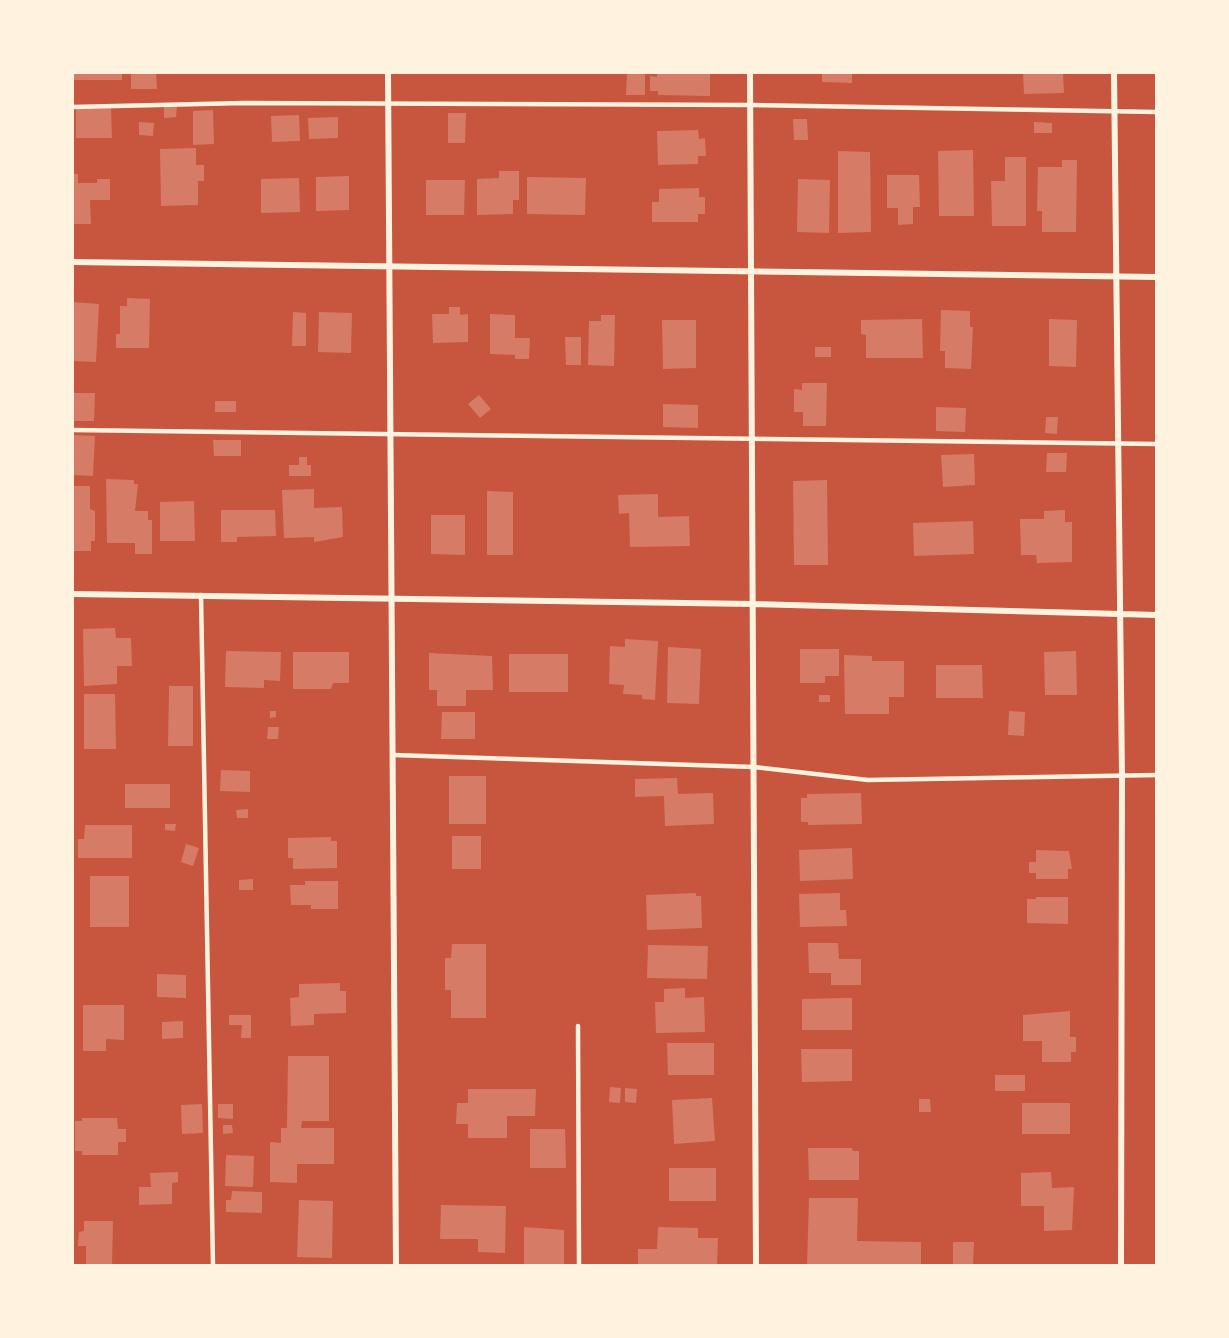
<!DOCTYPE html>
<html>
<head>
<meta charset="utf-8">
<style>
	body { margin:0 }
	#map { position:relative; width:1229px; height:1338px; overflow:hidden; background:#c8553d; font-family:"Open Sans",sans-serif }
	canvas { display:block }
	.frame { position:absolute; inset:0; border:74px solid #fff3e0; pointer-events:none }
</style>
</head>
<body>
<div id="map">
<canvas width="1229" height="1338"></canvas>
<div class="frame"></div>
</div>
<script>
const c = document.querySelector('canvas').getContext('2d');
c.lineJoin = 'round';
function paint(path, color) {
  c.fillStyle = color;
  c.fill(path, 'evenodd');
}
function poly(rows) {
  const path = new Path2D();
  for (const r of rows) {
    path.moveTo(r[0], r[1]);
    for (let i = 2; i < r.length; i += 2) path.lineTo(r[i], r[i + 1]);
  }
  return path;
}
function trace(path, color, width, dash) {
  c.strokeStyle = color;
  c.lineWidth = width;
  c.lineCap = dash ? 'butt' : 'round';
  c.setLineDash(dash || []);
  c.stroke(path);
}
paint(poly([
	[72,72,122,72,122,80,72,80],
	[131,72,156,72,157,89,131,89],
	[657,72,710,72,710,96,658,95,658,91,650,91,650,76,657,77],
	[822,72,852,72,852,83,822,82],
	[1023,72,1063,72,1064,93,1024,94],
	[627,74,645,74,645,95,626,95],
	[164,105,177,105,176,117,164,118],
	[111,108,112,138,76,138,76,109],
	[213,110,214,144,193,145,193,111],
	[448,113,466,113,465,143,448,143],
	[299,115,300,141,272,142,271,116],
	[338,117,338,138,309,139,308,118],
	[793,119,807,119,808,140,794,140],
	[139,122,154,123,153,136,139,135],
	[1034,122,1052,123,1052,133,1034,133],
	[698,130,699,139,705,138,706,156,698,156,698,164,658,165,657,131],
	[196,148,196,165,204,165,204,181,198,181,198,205,161,206,160,149],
	[973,150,974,216,939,216,938,151],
	[838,151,870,152,871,232,838,233],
	[1005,157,1026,157,1026,226,992,226,991,181,1005,181],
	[1062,160,1077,160,1076,232,1042,232,1042,211,1037,211,1038,167,1062,167],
	[499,171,519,171,519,200,513,200,513,214,477,215,477,179,499,178],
	[72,174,78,174,78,183,97,183,97,179,110,179,110,200,90,200,91,224,72,224],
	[887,175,919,175,920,207,913,207,913,224,898,225,898,208,887,208],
	[349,176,349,210,316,211,316,177],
	[527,177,586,178,585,215,527,214],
	[299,178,300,212,261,213,261,179],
	[798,179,830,180,829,233,797,232],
	[426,180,465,180,464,215,426,215],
	[699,188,699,197,705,197,705,214,698,214,698,222,652,222,652,202,659,202,659,189],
	[127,298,150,299,149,348,116,348,116,334,120,334,120,306,127,306],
	[72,302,99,304,96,362,72,361],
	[449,307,460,307,460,315,468,314,468,342,433,343,432,314,449,314],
	[941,310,970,311,970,327,973,327,971,369,945,368,945,351,940,351],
	[293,312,306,313,306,346,292,346],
	[319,312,352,313,351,353,318,352],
	[490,314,515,315,515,338,530,338,529,359,515,359,515,355,490,354],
	[601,315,615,315,614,366,588,365,589,321,601,321],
	[922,319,923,358,866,358,866,335,861,334,861,320],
	[1049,319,1077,320,1076,367,1049,366],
	[662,320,696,320,696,368,663,369],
	[565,337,581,337,581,365,566,365],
	[815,347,831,347,831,357,815,357],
	[802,383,827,383,826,426,803,426,803,412,794,412,794,389,802,390],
	[72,393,95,393,94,421,74,421],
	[479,395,491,409,480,418,468,404],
	[215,401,236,401,236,412,215,412],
	[663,404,698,405,698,428,663,427],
	[936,407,966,408,965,432,936,431],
	[1046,417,1058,417,1057,434,1045,433],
	[72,435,95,436,93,476,72,475],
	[213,440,241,440,241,456,214,456],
	[1047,453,1067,453,1066,472,1046,472],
	[974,454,975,485,943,487,941,455],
	[299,457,307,457,307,465,311,465,311,476,289,476,289,465,299,465],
	[106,479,134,480,134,484,138,484,135,511,148,511,148,520,152,520,152,554,135,554,135,543,107,543],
	[827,480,828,565,794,565,793,481],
	[72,486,90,486,90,509,95,511,95,541,91,541,91,551,72,551],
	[314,489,314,508,342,507,343,537,314,542,314,537,284,538,282,490],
	[487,491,513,492,513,555,487,555],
	[658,494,658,517,689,516,690,546,630,547,629,513,619,514,618,495],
	[194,501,195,541,160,541,160,502],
	[221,510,275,510,276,536,237,537,237,542,221,542],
	[1065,510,1065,522,1072,522,1072,562,1037,563,1036,555,1021,555,1020,519,1044,519,1044,511],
	[431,515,465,515,465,555,431,554],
	[973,521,974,554,914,556,913,523],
	[1155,530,1157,530,1157,563,1155,563],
	[115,628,116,638,131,638,132,666,117,666,117,684,84,686,83,629],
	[625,639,658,641,655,700,642,699,642,695,623,694,624,685,609,684,610,646,625,647],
	[668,647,701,649,699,704,667,703],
	[800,649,839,649,839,676,825,676,825,683,800,683],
	[226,651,281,652,280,681,264,680,264,688,225,687],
	[1076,651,1077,695,1045,695,1044,652],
	[293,652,349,652,349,683,333,683,331,689,293,689],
	[429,653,492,656,493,690,466,690,466,706,437,706,437,690,429,690],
	[509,654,568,654,568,692,509,692],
	[844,655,872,656,872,661,904,661,904,697,889,697,889,714,845,714],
	[936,665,982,665,983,698,936,698],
	[169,686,193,686,193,746,168,746],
	[84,694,115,694,116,749,84,749],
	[819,695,830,695,830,702,819,702],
	[270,711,276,711,276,717,270,718],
	[1009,711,1025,712,1024,736,1008,735],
	[442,712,475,712,475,739,441,739],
	[268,727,279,727,278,739,267,739],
	[221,770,250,771,250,792,220,791],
	[449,776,486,776,486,824,449,824],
	[677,778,678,794,713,793,714,824,665,826,664,796,635,797,635,779],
	[125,784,170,784,170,808,125,808],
	[861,793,862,824,808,825,808,822,801,822,801,798,807,798,807,794],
	[248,809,248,818,237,818,236,810],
	[165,824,176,824,175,831,165,830],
	[85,825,132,825,132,858,78,858,78,839,84,839],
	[452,836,481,836,481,869,452,869],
	[331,837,331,841,337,841,337,868,293,869,293,858,288,858,288,838],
	[186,844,199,848,193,866,181,862],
	[852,848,853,879,800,881,799,850],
	[1036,850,1069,851,1072,869,1068,869,1068,879,1036,879,1036,873,1029,873,1029,862,1036,862],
	[90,876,129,876,129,927,90,927],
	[253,879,253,890,239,890,239,880],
	[305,881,338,881,338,909,311,909,311,905,291,905,290,885,305,885],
	[696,893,696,896,701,896,702,928,647,930,646,895],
	[840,893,840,910,846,910,847,926,800,927,799,894],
	[1036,897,1068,897,1068,924,1027,923,1027,899,1036,899],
	[808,943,838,943,839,959,861,959,861,985,831,985,831,973,809,973],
	[452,944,486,944,486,1018,451,1018,451,990,445,990,445,958,451,958],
	[648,945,708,946,707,979,647,978],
	[157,974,186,975,186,998,157,997],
	[340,983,340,991,346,991,346,1013,314,1014,314,1025,291,1026,290,998,299,997,299,984],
	[685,988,685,998,704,997,705,1032,656,1033,655,1002,664,1002,664,989],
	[847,998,852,998,852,1030,802,1030,802,999],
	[83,1005,124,1005,124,1040,106,1039,106,1051,83,1051],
	[1070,1011,1070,1037,1076,1037,1076,1052,1071,1052,1071,1062,1042,1062,1042,1041,1023,1041,1023,1015],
	[229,1015,251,1015,251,1038,241,1038,242,1025,229,1025],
	[183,1021,183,1038,162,1039,162,1022],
	[667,1043,714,1043,714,1075,668,1075],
	[801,1049,852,1049,852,1081,802,1082],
	[288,1056,329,1056,329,1121,302,1121,301,1128,334,1128,334,1164,297,1164,297,1183,270,1182,270,1142,281,1143,281,1128,287,1128],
	[995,1075,1025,1075,1025,1091,995,1091],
	[610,1087,621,1088,620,1103,609,1102],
	[625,1088,637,1089,636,1103,625,1102],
	[468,1089,536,1089,535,1116,507,1116,507,1138,468,1138,468,1124,456,1124,457,1103,468,1103],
	[712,1098,715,1141,674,1144,672,1100],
	[919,1099,930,1099,931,1112,919,1112],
	[1022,1103,1070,1103,1070,1134,1022,1134],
	[202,1104,203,1133,182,1134,181,1105],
	[218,1104,233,1104,233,1119,218,1118],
	[82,1118,117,1118,118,1129,126,1129,126,1142,118,1142,118,1155,82,1155,82,1151,75,1151,75,1121,82,1121],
	[223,1125,232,1125,233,1133,223,1134],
	[530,1129,565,1129,566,1168,530,1168],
	[808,1148,852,1148,853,1151,859,1151,859,1180,809,1180],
	[226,1155,254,1156,253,1187,225,1186],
	[669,1168,716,1168,716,1201,669,1201],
	[178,1172,178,1182,172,1183,172,1204,139,1205,139,1187,151,1187,150,1173],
	[1051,1172,1052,1188,1074,1187,1072,1230,1044,1231,1044,1206,1021,1206,1021,1173],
	[232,1191,262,1192,262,1213,226,1212,226,1200,231,1200],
	[809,1198,858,1198,857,1241,921,1242,921,1266,807,1266],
	[299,1200,333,1201,332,1258,297,1257],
	[441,1205,506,1206,505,1253,478,1252,478,1239,440,1239],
	[84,1221,113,1221,112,1265,86,1264,86,1246,78,1246,79,1232,84,1231],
	[524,1227,564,1230,564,1266,524,1266],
	[658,1227,698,1228,698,1238,718,1238,717,1266,638,1266,638,1249,657,1249],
	[953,1242,974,1242,973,1265,953,1265]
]), '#d67c66');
trace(poly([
	[72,107,244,103,751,105,1157,112],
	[72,430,1157,444],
	[201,595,213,1266],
	[394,755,754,767,868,780,1157,775],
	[578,1026,579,1266]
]), '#fff3e0', 4.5);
trace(poly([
	[388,72,396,1266],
	[750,72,756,1266],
	[1114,72,1122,776,1121,1266],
	[72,262,1157,277],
	[72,594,753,604,1157,615]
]), '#fff3e0', 6);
</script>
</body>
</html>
